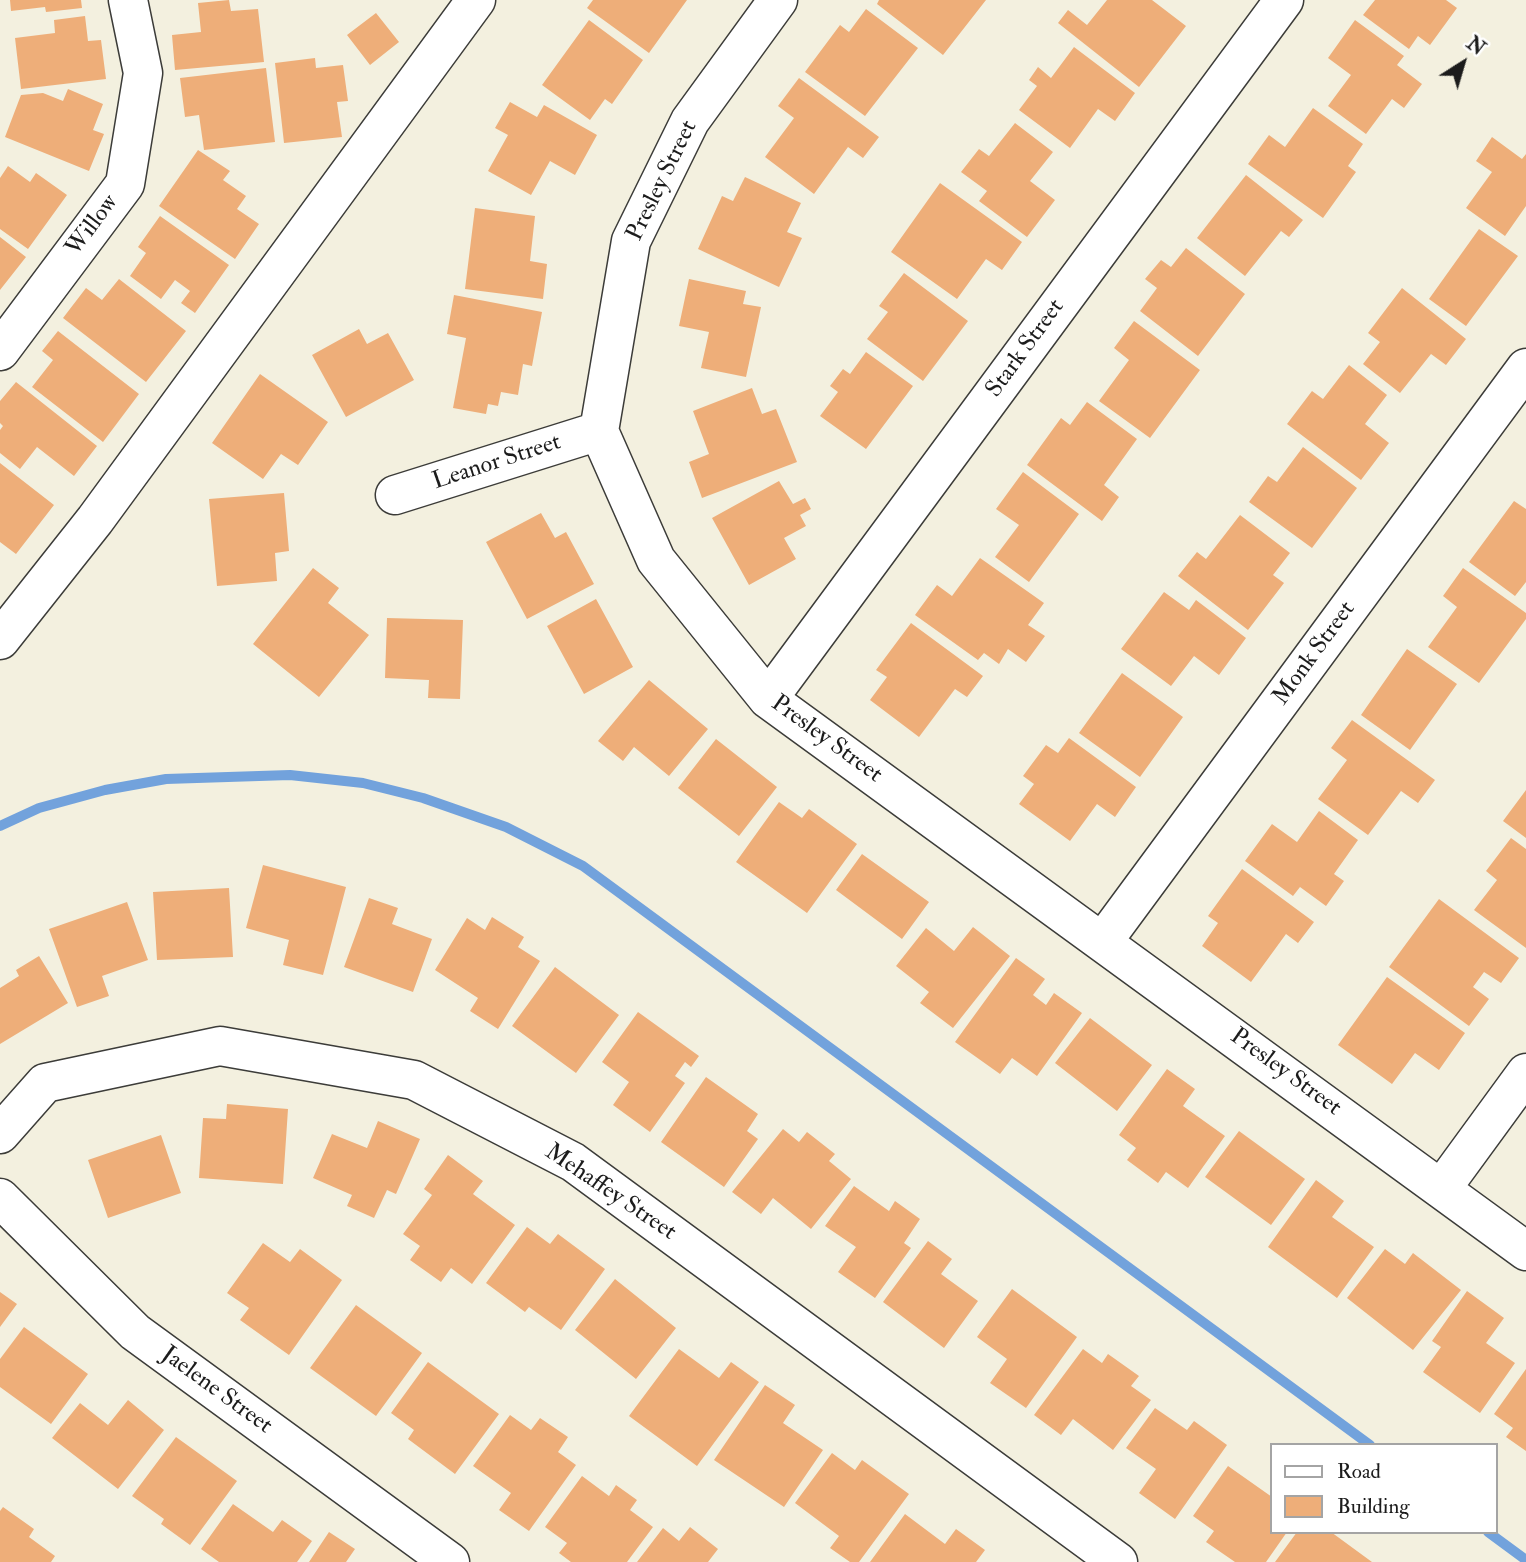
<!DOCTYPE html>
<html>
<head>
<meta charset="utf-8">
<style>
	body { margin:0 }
	#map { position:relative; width:1526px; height:1562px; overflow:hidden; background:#f3f0df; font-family:"IM FELL Double Pica",serif }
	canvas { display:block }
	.legend { position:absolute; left:1270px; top:1443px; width:228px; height:91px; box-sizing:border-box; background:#fff; border:2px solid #a4a4a4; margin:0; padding:9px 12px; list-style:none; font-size:21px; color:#1c1c1c }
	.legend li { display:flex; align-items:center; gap:14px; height:35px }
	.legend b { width:35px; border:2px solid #a4a4a4 }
	.north { position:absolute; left:1428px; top:28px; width:70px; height:70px; -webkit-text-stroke:5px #fff; paint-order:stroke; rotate:37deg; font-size:19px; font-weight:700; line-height:28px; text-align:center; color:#1c1c1c }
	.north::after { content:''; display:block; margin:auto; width:24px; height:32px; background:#1c1c1c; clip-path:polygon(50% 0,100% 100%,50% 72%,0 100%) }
</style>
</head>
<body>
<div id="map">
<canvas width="1526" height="1562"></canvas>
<ul class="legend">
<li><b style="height:9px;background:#fff"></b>Road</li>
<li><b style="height:19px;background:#eeae79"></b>Building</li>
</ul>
<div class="north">N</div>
</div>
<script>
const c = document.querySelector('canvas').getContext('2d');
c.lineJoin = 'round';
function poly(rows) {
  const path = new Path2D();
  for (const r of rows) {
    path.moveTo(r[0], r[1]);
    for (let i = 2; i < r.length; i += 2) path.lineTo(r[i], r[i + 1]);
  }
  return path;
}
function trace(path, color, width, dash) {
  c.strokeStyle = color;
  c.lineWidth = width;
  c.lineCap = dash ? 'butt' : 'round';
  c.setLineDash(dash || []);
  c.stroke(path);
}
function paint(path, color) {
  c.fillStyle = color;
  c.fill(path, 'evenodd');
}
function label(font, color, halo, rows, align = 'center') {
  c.font = font + ' "IM FELL Double Pica",serif';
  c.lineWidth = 7;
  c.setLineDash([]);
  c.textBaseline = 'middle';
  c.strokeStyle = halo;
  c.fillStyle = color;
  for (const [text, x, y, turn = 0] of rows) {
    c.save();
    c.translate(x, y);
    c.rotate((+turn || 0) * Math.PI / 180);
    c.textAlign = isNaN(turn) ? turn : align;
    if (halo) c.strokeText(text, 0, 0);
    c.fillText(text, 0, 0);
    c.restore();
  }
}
trace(poly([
	[0,826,39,808,105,790,166,779,290,775,363,783,423,798,506,827,583,866,1370,1445],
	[1488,1532,1526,1560]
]), '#72a2dc', 10);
paint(poly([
	[10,0,81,0,82,8,46,12,45,7,11,11],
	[229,0,231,11,258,9,264,62,175,70,172,35,201,32,198,3],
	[593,0,687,0,649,53,587,8],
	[879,0,986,0,943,55,877,4],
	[1107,0,1152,0,1186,26,1139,87,1058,23,1068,10,1087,25],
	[1375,0,1446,0,1457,8,1430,45,1418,36,1409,49,1363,15],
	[866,9,918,48,865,116,805,72,840,25,849,32],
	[376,13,399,42,370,65,347,35],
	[85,16,88,41,101,40,106,79,21,89,15,38,55,33,54,20],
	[589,20,643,60,612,104,605,99,590,120,542,85],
	[1355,20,1404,56,1397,65,1422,84,1404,108,1392,99,1366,134,1328,106,1351,75,1328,58],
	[1074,47,1135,93,1115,121,1098,109,1070,148,1019,110,1037,86,1029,80,1038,67,1051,78],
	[315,58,316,68,343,65,348,101,337,102,342,137,284,143,275,63],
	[266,68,275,142,204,150,199,115,185,117,180,78],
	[799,78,879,137,863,158,848,147,814,194,765,157,794,118,778,106],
	[68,89,103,104,93,130,104,134,89,171,5,137,21,95,43,93,63,101],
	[510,102,537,117,544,105,597,135,575,175,550,161,531,195,488,171,508,135,495,128],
	[1313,108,1363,144,1348,166,1356,172,1323,218,1248,164,1269,135,1285,147],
	[1015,123,1053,152,1030,181,1055,200,1027,237,979,201,987,191,961,172,979,149,989,156],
	[1492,137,1522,159,1526,154,1526,206,1505,236,1466,208,1492,172,1476,161],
	[198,150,230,171,223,180,246,196,237,209,259,224,235,259,159,206],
	[8,166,30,182,36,173,67,195,28,249,0,229,0,178],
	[1246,175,1303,220,1289,237,1281,231,1245,276,1197,238],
	[745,177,801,203,787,232,802,238,779,287,698,249,722,196,733,201],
	[940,183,1022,242,1002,270,986,259,957,299,891,252],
	[475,208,535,216,530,261,547,264,543,299,465,289],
	[160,216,229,265,195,313,181,303,190,291,175,280,161,299,130,276,146,253,138,247],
	[1479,229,1518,256,1466,326,1429,299],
	[0,237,26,257,0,290],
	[1186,248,1245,294,1198,356,1140,311,1157,288,1145,279,1161,260,1171,267],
	[904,273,968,321,923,381,867,339,888,312,879,306],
	[119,279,186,331,146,382,63,318,86,288,102,300],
	[689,279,746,291,743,304,761,307,746,377,701,368,709,332,679,326],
	[1402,288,1466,339,1446,365,1431,354,1400,393,1363,364,1380,342,1368,333],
	[454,295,542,312,532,366,523,364,518,395,501,392,498,406,488,404,486,414,453,408,466,338,447,334],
	[1134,321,1200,370,1150,438,1099,401,1129,360,1114,348],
	[359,329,367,344,388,333,414,380,346,417,312,355],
	[58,331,139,394,103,442,32,387,53,360,42,351],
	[866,352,913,386,866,449,820,416,838,392,830,386,843,369,850,374],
	[1349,365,1387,395,1365,424,1389,443,1361,480,1287,424,1312,391,1323,399],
	[260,374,328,422,298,465,281,454,263,479,212,443],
	[16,382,97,446,74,476,37,447,20,469,0,453,0,430,3,426,0,423,0,401],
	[752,388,762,414,776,409,797,462,702,498,689,462,709,454,693,411],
	[1087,402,1137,439,1104,485,1119,497,1102,521,1027,465,1061,418,1070,425],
	[1303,447,1357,488,1312,548,1249,502,1268,476,1277,482],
	[0,463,54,505,16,554,0,542],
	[1023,472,1079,514,1029,582,995,557,1019,525,996,509],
	[779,481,793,504,805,498,811,509,800,515,806,526,784,538,796,559,749,585,712,518],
	[284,493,289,551,275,553,277,581,217,586,209,499],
	[1514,501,1526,509,1526,582,1515,596,1469,562],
	[541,513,555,538,566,532,594,584,527,619,486,542],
	[1240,515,1290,553,1273,575,1284,583,1248,630,1178,576,1197,552,1206,559],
	[980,558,1044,603,1028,625,1045,636,1026,662,1008,649,999,664,984,653,978,660,915,615,937,585,952,596],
	[313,568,339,588,328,603,369,635,319,697,253,644],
	[1463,568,1526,613,1526,619,1479,683,1428,647,1457,607,1443,596],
	[1164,592,1189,610,1196,600,1246,638,1219,675,1194,656,1171,686,1121,649],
	[596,599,633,667,584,694,547,626],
	[387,618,463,620,460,699,428,698,429,680,385,678],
	[911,623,983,676,967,697,955,689,919,737,870,700,887,677,876,670],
	[1407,649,1457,684,1410,750,1361,715],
	[1122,673,1183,717,1140,777,1079,733],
	[649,680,708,729,669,776,634,747,623,761,598,741],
	[1352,720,1435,780,1418,803,1401,791,1368,835,1318,799,1347,760,1331,748],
	[1069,738,1136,787,1115,817,1097,804,1070,841,1019,804,1034,784,1023,776,1046,745,1058,753],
	[716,739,777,787,739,836,678,788],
	[1526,790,1526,838,1503,821],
	[779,802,802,818,809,809,857,844,807,913,736,862],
	[1319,811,1358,840,1334,874,1344,881,1326,906,1300,887,1293,896,1245,861,1272,824,1297,842],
	[1511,838,1526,849,1526,948,1474,910,1497,880,1486,871],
	[862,854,929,902,902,939,836,890],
	[263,865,346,887,323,975,283,965,289,940,246,928],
	[1242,869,1314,922,1298,943,1286,934,1251,982,1202,946,1218,923,1208,916],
	[229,888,233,957,157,960,153,892],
	[369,898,398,908,392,924,432,939,413,992,344,967],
	[1439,899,1519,958,1501,983,1484,972,1473,987,1489,999,1469,1026,1389,967],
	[127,902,148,960,102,976,109,996,77,1007,49,929],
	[492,917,524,937,518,947,540,961,498,1029,470,1011,478,998,435,970,467,918,485,930],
	[973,927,1010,956,953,1028,920,1003,929,992,896,966,926,928,954,951],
	[39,956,68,1003,0,1044,0,988,19,976,16,970],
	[1016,958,1045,979,1033,995,1046,1005,1054,993,1082,1013,1037,1076,1012,1058,1000,1074,955,1042],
	[555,967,619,1015,576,1073,512,1026],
	[1387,977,1465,1033,1439,1070,1415,1053,1392,1084,1338,1045],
	[638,1012,699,1056,691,1067,685,1062,675,1076,685,1083,650,1132,613,1105,629,1082,602,1062],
	[1090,1018,1152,1065,1117,1111,1055,1063],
	[1167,1069,1195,1089,1183,1106,1225,1136,1188,1188,1166,1172,1158,1183,1127,1160,1136,1148,1119,1135],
	[706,1077,758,1114,747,1131,758,1139,724,1187,661,1142],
	[227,1104,288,1109,283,1184,199,1178,203,1118,226,1119],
	[378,1121,420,1139,396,1194,387,1190,374,1218,347,1206,352,1195,313,1178,332,1134,367,1148],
	[783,1129,799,1142,807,1132,835,1154,829,1161,851,1179,811,1229,773,1198,761,1214,732,1192],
	[1239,1131,1305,1179,1271,1225,1205,1177],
	[161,1135,181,1193,108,1218,88,1160],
	[448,1155,483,1181,473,1194,515,1225,472,1284,451,1268,441,1282,410,1260,420,1246,403,1234,432,1195,424,1189],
	[1316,1180,1344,1201,1332,1217,1374,1247,1337,1298,1268,1247],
	[854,1186,889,1211,895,1201,920,1219,904,1243,911,1248,875,1298,838,1272,856,1247,825,1226],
	[527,1227,550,1244,558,1234,605,1269,561,1330,529,1307,525,1312,486,1283],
	[928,1241,952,1259,941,1274,978,1301,944,1348,883,1302],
	[263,1243,290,1262,300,1249,342,1280,289,1355,240,1320,249,1308,227,1293],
	[1385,1249,1405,1264,1413,1253,1461,1290,1413,1350,1347,1298],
	[615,1279,676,1328,636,1379,575,1330],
	[1012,1289,1077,1337,1026,1408,990,1383,1007,1359,977,1337],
	[1467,1291,1504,1318,1486,1343,1515,1363,1480,1413,1423,1372,1441,1347,1432,1341],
	[0,1292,17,1304,0,1327],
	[356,1305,422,1353,376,1416,310,1368],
	[24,1327,88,1374,51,1424,0,1387,0,1359],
	[679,1349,719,1378,731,1362,759,1382,697,1466,629,1416],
	[1083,1349,1102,1363,1108,1354,1139,1376,1131,1386,1151,1400,1113,1450,1073,1419,1061,1435,1034,1415],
	[428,1362,499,1414,455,1474,408,1439,414,1430,391,1413],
	[1526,1369,1526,1451,1506,1437,1513,1428,1494,1414],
	[765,1385,795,1405,783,1423,823,1450,784,1507,714,1460],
	[128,1400,164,1430,118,1489,52,1438,80,1403,108,1425],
	[1155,1408,1187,1430,1194,1421,1227,1445,1175,1519,1139,1493,1156,1469,1126,1448],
	[510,1415,531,1430,540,1418,568,1437,558,1452,576,1465,529,1531,499,1510,511,1493,473,1466],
	[176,1437,237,1481,190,1545,161,1524,164,1519,132,1496],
	[832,1453,855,1470,862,1460,909,1494,859,1562,850,1562,830,1548,839,1536,795,1503],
	[1228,1466,1272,1497,1272,1532,1287,1532,1266,1562,1235,1562,1206,1542,1214,1531,1193,1516],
	[582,1476,609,1496,616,1485,637,1500,630,1510,653,1527,627,1562,571,1562,559,1553,567,1543,545,1527],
	[233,1504,273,1532,282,1520,312,1541,297,1562,219,1562,201,1549],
	[3,1507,34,1529,29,1537,55,1556,51,1562,0,1562,0,1511],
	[905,1514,945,1544,956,1529,985,1550,976,1562,870,1562],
	[690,1527,718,1549,708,1562,637,1562,663,1528,679,1541],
	[329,1532,355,1549,346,1562,309,1562],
	[1297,1532,1331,1532,1372,1562,1275,1562]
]), '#eeae79');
const minor = poly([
	[778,0,690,121,631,241,599,431,656,560,768,699,1526,1251],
	[0,351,125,184,143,73,128,0],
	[395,495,599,431],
	[0,640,95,520,476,0],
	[768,699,1284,0],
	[1104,940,1526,368],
	[0,1134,45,1083,220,1046,414,1080,573,1162,1118,1562],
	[1442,1188,1526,1073],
	[0,1198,135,1332,450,1562]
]);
trace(minor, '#3c3c39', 41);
trace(minor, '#fff', 38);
label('24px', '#1c1c1c', '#fff', [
	["Presley Street",663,181,-64],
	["Willow",93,226,-53],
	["Stark Street",1026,349,-54],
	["Leanor Street",497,463,-18],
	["Monk Street",1315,654,-54],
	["Presley Street",826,740,36],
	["Presley Street",1285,1073,36],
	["Mehaffey Street",610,1193,34],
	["Jaelene Street",216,1391,36]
]);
</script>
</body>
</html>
